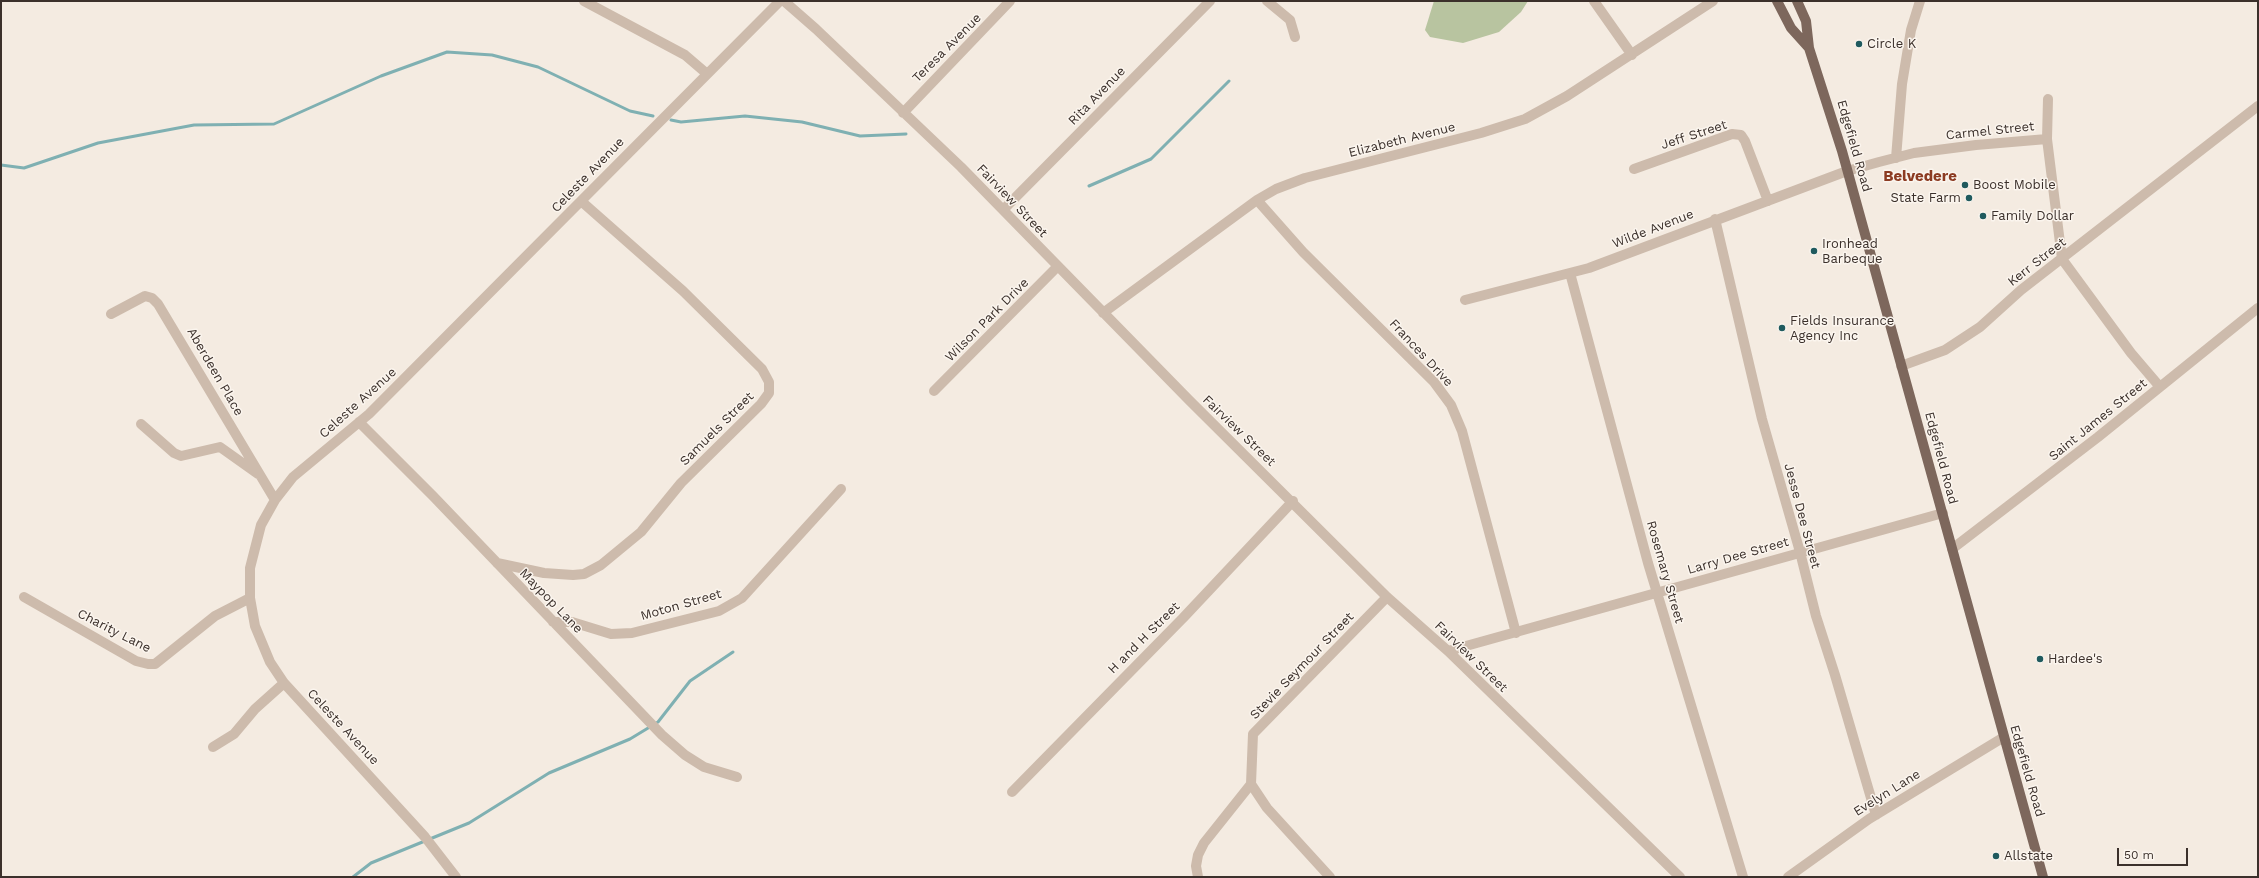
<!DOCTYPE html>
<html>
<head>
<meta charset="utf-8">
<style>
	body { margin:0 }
	#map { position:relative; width:2259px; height:878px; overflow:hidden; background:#f4ebe1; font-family:"Work Sans",sans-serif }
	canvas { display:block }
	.frame { position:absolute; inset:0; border:2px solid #3b302b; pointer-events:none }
	.scale { position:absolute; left:2117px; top:848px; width:71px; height:18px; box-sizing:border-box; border:2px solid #3b302b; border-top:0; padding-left:5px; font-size:12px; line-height:14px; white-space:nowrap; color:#3b302b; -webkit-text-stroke:3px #fbf5ee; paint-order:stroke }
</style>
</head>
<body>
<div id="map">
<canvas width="2259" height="878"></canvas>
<div class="frame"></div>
<div class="scale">50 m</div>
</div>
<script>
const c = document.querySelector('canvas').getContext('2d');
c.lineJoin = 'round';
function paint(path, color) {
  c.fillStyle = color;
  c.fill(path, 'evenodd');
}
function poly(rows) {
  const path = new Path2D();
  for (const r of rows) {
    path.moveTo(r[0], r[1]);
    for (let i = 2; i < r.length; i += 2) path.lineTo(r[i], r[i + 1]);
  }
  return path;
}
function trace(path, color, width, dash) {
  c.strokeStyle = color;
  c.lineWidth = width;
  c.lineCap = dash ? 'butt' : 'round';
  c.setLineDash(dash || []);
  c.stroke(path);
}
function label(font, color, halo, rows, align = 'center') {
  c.font = font + ' "Work Sans",sans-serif';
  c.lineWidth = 3;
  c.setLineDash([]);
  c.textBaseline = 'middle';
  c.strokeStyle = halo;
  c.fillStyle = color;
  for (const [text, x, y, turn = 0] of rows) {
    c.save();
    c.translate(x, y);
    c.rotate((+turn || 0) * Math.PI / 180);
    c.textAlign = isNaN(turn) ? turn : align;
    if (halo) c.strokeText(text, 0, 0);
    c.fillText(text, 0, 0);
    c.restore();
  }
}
paint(poly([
	[1434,1,1528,1,1521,12,1499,32,1463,43,1430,37,1425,30]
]), '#b8c4a0');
trace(poly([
	[671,120,681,122,745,116,802,122,860,136,906,134],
	[1,165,24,168,98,143,194,125,274,124,381,76,447,52,492,55,538,67,630,111,653,116],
	[1089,186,1151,159,1229,81],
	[353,877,371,863,469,823,549,773,630,739,658,722,690,681,733,652]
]), '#7fb0b2', 3);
trace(poly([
	[584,1,685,55,706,73],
	[784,1,816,29,961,167,1189,400,1387,597,1448,651,1680,877],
	[1267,1,1290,20,1295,37],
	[1594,1,1632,55],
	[2048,99,2047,139,2062,259,2131,353,2160,387],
	[903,113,1010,1],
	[1896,158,1902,84,1911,30,1920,1],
	[1634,169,1732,134,1741,135,1745,141,1768,201],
	[1257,200,1303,252,1434,382,1451,405,1462,431,1516,633],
	[1003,210,1210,1],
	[1715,219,1762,419,1800,552,1816,616,1835,675,1876,815],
	[1570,273,1648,563,1743,877],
	[1465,300,1589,268,1847,171,1879,162,1914,153,1976,145,2047,139],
	[1103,313,1257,200,1276,189,1305,178,1481,133,1525,119,1567,96,1713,1],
	[111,314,145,296,152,298,158,304,275,500],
	[1901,366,1945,350,1980,327,2021,290,2258,106],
	[934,391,1058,266],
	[359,422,433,496,662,735,685,755,704,767,737,777],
	[141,424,174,453,181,456,220,447,258,474],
	[1952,549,2098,437,2258,308],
	[497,563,544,573,573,575,584,574,601,565,641,532,681,483,761,404,769,393,769,382,762,369,683,291,581,201],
	[24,597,136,661,148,664,155,664,215,616,250,598],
	[553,622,572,622,611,634,632,633,719,611,742,598,841,489],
	[1448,651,1943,513],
	[213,747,234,734,255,709,284,683],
	[1012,792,1183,618,1293,501],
	[456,877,425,837,284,683,270,662,255,626,250,598,250,568,261,525,275,500,293,477,369,414,780,1],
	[1198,877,1196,866,1198,855,1204,843,1251,784],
	[1330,877,1267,808,1251,784,1253,734,1387,597],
	[1788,877,1869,819,2004,737]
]), '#cdbbac', 10);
trace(poly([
	[1777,1,1791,28,1809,48],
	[1797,1,1806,21,1809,48,1842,151,2043,877]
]), '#7d675c', 10);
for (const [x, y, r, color] of [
	[1859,44,4,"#1f5a5e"],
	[1965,185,4,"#1f5a5e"],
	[1969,198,4,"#1f5a5e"],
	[1983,216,4,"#1f5a5e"],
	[1814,251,4,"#1f5a5e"],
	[1782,328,4,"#1f5a5e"],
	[2040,659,4,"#1f5a5e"],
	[1996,856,4,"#1f5a5e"]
]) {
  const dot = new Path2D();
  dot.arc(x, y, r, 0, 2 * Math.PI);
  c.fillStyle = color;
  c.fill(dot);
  trace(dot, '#fbf5ee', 1.5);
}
label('13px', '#3b302b', '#fbf5ee', [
	["Circle K",1867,44],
	["Boost Mobile",1973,185],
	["State Farm",1961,198,"right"],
	["Family Dollar",1991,216],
	["Ironhead",1822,244],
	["Barbeque",1822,259],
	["Fields Insurance",1790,321],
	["Agency Inc",1790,336],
	["Hardee's",2048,659],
	["Allstate",2004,856]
], 'left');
label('13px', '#3b302b', '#fbf5ee', [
	["Teresa Avenue",947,48,-45],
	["Rita Avenue",1097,96,-46],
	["Carmel Street",1990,131,-6],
	["Jeff Street",1694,135,-18],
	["Elizabeth Avenue",1402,140,-14],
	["Edgefield Road",1854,146,74],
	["Celeste Avenue",588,175,-46],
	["Fairview Street",1012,201,46],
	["Wilde Avenue",1653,229,-21],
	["Kerr Street",2037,262,-38],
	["Wilson Park Drive",987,320,-45],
	["Frances Drive",1421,353,47],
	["Aberdeen Place",215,372,60],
	["Celeste Avenue",358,403,-42],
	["Saint James Street",2098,420,-39],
	["Samuels Street",717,429,-45],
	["Fairview Street",1239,431,44],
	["Edgefield Road",1941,458,75],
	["Jesse Dee Street",1802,516,75],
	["Larry Dee Street",1738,556,-16],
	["Rosemary Street",1665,572,74],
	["Maypop Lane",551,601,46],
	["Moton Street",681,605,-16],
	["Charity Lane",114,631,27],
	["H and H Street",1144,638,-45],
	["Fairview Street",1471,657,44],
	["Stevie Seymour Street",1302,666,-46],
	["Celeste Avenue",343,727,47],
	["Edgefield Road",2027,771,74],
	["Evelyn Lane",1887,793,-32]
]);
label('bold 15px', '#8c3b22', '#fbf5ee', [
	["Belvedere",1920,177]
]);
</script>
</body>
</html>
